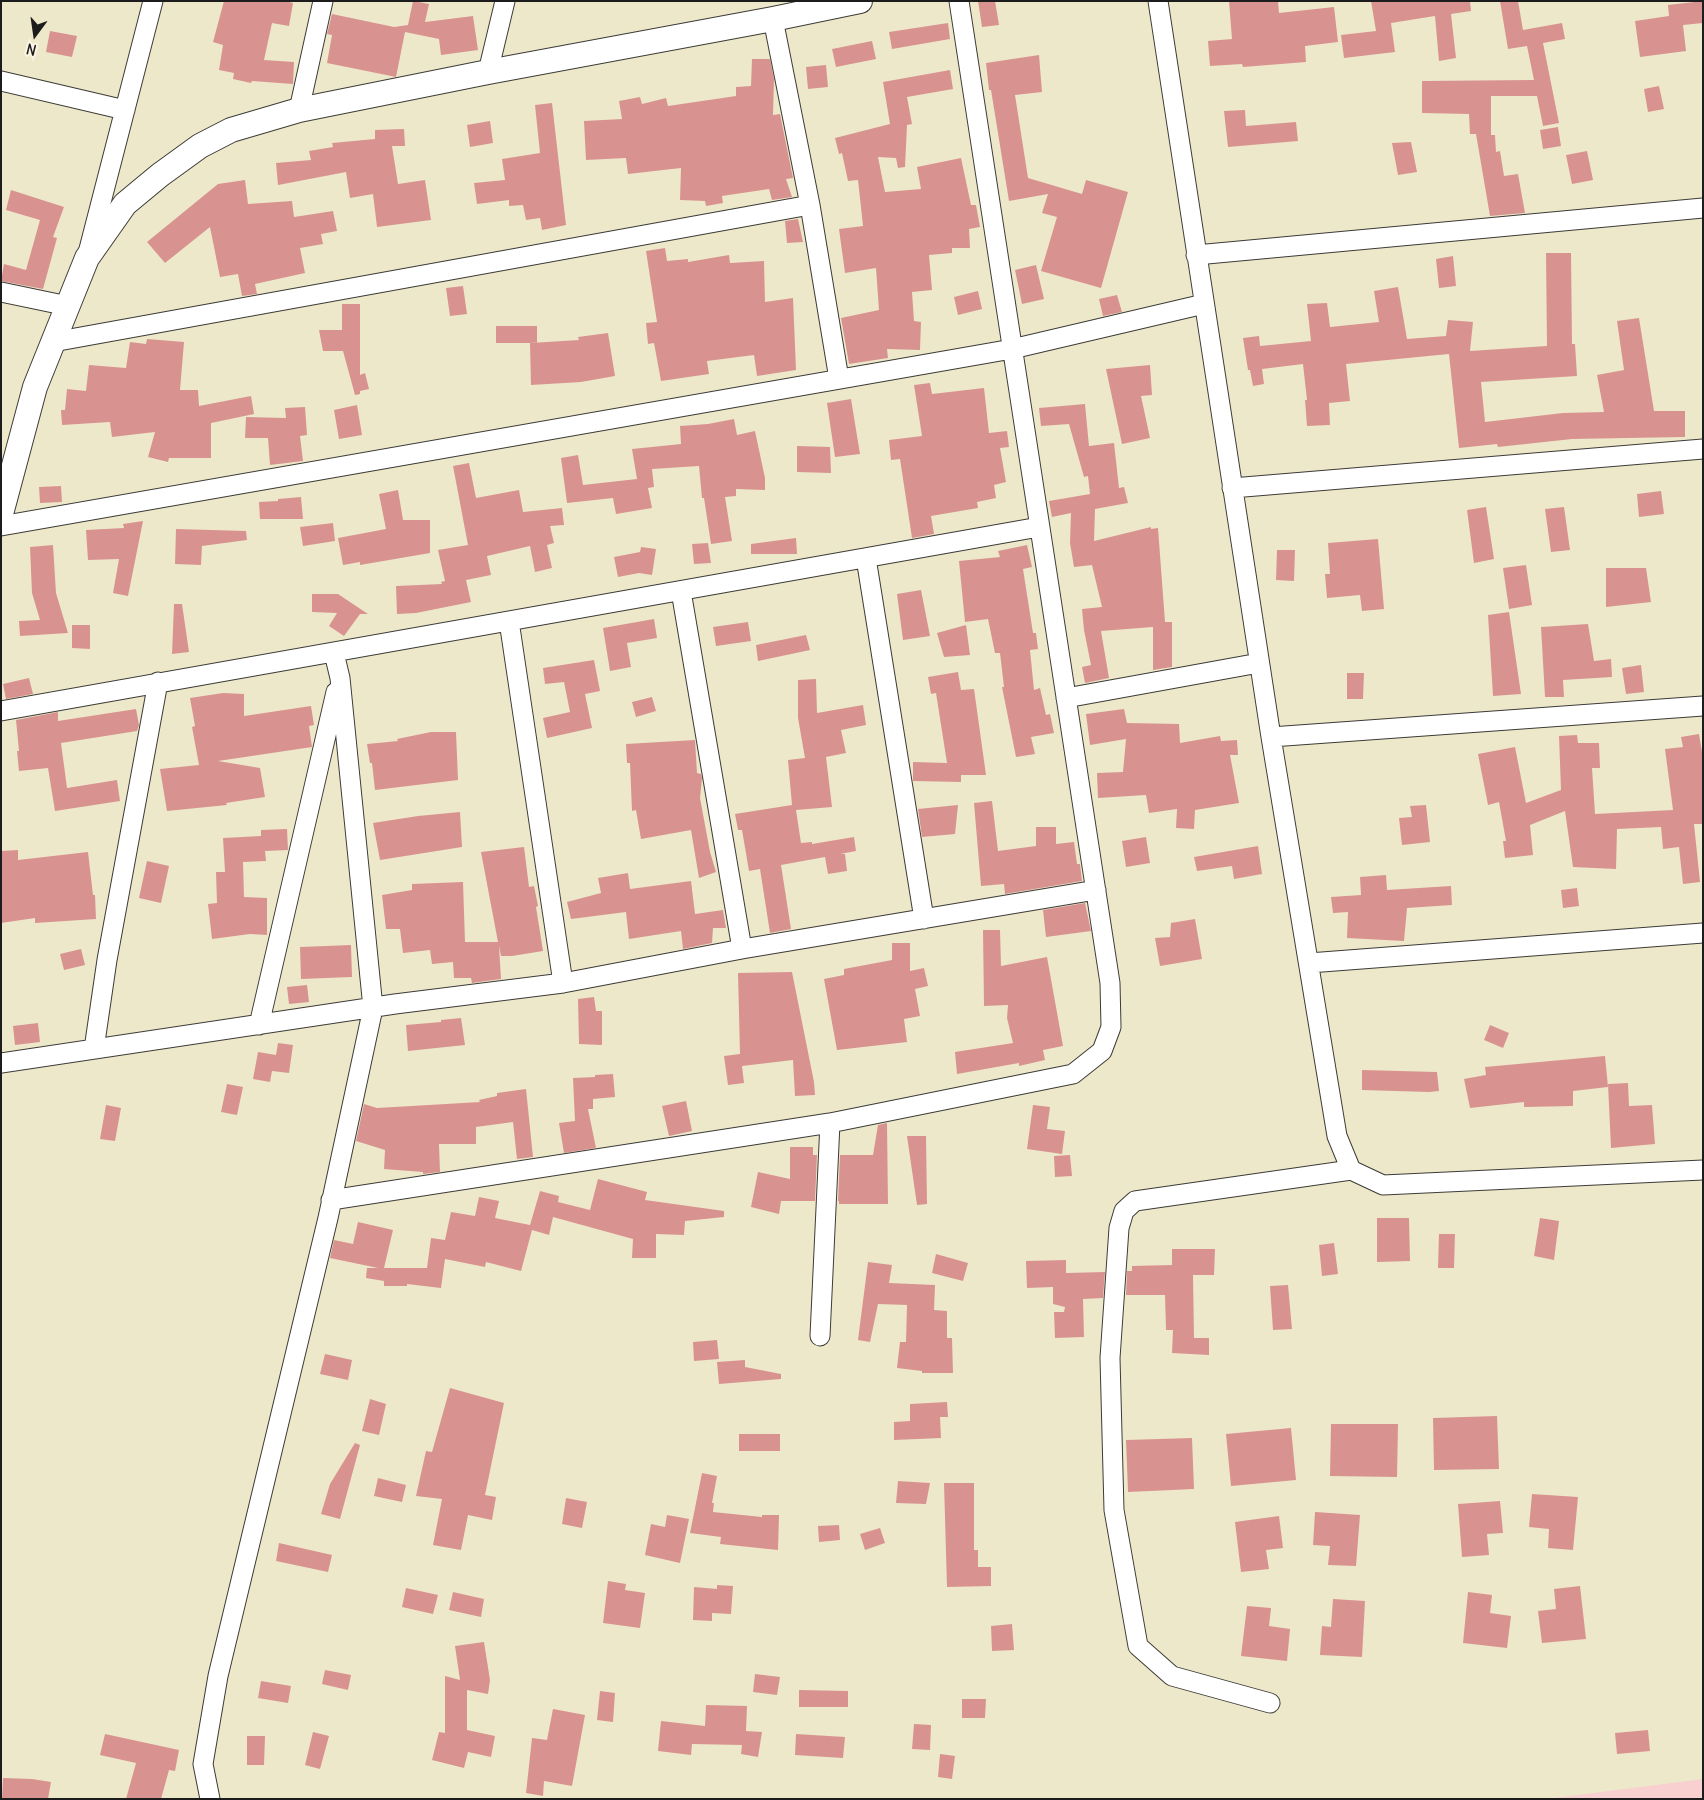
<!DOCTYPE html>
<html>
<head>
<meta charset="utf-8">
<style>
	body { margin:0 }
	#map { position:relative; width:1704px; height:1800px; overflow:hidden; background:#eee8cb; font-family:Delius,sans-serif }
	canvas { display:block }
	.frame { position:absolute; inset:0; border:2px solid #1c1c1c; pointer-events:none }
	.north { position:absolute; left:10px; top:10px; width:50px; height:50px; -webkit-text-stroke:4px #fcf5e5; paint-order:stroke; rotate:194deg; font-size:14px; font-weight:700; line-height:20px; text-align:center; color:#1c1c1c }
	.north::after { content:''; display:block; margin:auto; width:18px; height:22px; background:#1c1c1c; clip-path:polygon(50% 0,100% 100%,50% 72%,0 100%) }
</style>
</head>
<body>
<div id="map">
<canvas width="1704" height="1800"></canvas>
<div class="frame"></div>
<div class="north">N</div>
</div>
<script>
const c = document.querySelector('canvas').getContext('2d');
c.lineJoin = 'round';
function paint(path, color) {
  c.fillStyle = color;
  c.fill(path, 'evenodd');
}
function poly(rows) {
  const path = new Path2D();
  for (const r of rows) {
    path.moveTo(r[0], r[1]);
    for (let i = 2; i < r.length; i += 2) path.lineTo(r[i], r[i + 1]);
  }
  return path;
}
function trace(path, color, width, dash) {
  c.strokeStyle = color;
  c.lineWidth = width;
  c.lineCap = dash ? 'butt' : 'round';
  c.setLineDash(dash || []);
  c.stroke(path);
}
paint(poly([
	[1703,1779,1703,1799,1546,1799]
]), '#f7d0cf');
paint(poly([
	[224,1,285,1,293,3,289,26,272,23,264,60,294,62,293,84,252,81,251,83,233,79,234,73,219,70,223,45,213,42],
	[413,1,429,4,425,22,473,16,478,50,441,55,439,39,405,32,396,77,327,63,332,35,327,34,332,14,394,27,408,25],
	[978,1,995,1,999,25,982,27],
	[1229,1,1278,1,1279,13,1334,7,1338,42,1305,46,1306,62,1243,67,1242,64,1210,66,1208,41,1232,39],
	[1371,1,1470,1,1471,11,1451,14,1456,58,1439,61,1435,16,1391,23,1395,52,1344,58,1341,35,1376,31],
	[1500,1,1518,1,1523,30,1562,23,1565,39,1543,43,1559,123,1543,126,1537,96,1491,96,1491,135,1495,135,1496,152,1500,151,1504,176,1518,174,1525,213,1490,216,1476,134,1470,134,1469,114,1422,113,1422,81,1534,80,1527,46,1508,49],
	[1703,1,1703,23,1683,25,1686,51,1640,57,1635,21,1669,16,1668,5],
	[948,23,950,39,892,49,889,32],
	[50,31,77,36,72,57,46,52],
	[872,41,876,59,836,67,832,49],
	[1039,55,1042,92,1015,95,1028,178,1082,194,1086,180,1128,192,1101,288,1041,271,1057,217,1042,213,1048,194,1009,201,991,90,989,90,986,63],
	[752,59,770,59,774,79,773,115,780,114,793,178,786,179,792,197,772,200,769,189,722,196,723,203,706,206,705,201,680,200,681,168,628,174,626,158,586,160,584,121,622,119,619,101,640,97,642,104,666,98,668,106,736,96,736,87,751,86],
	[826,65,828,87,808,89,806,67],
	[950,70,953,89,907,97,912,124,907,125,905,167,898,168,896,158,878,157,885,192,921,189,917,167,961,158,971,205,976,205,980,227,969,229,970,248,952,248,952,253,929,255,932,290,912,292,914,321,921,322,920,350,887,349,888,358,849,364,841,318,879,310,876,268,845,273,839,229,863,226,858,180,848,181,842,153,839,154,835,138,890,124,883,82],
	[1659,86,1664,109,1648,112,1644,89],
	[552,103,566,225,542,230,540,218,526,220,523,205,509,206,509,200,477,204,474,183,505,180,502,159,540,153,535,105],
	[1245,110,1246,126,1296,122,1298,141,1228,147,1224,111],
	[490,121,493,143,470,147,467,125],
	[1558,127,1561,146,1543,149,1540,130],
	[404,129,405,146,392,146,398,184,425,180,431,220,377,227,373,194,350,198,346,172,278,185,276,163,311,160,309,151,333,147,332,143,375,139,375,130],
	[1411,142,1417,172,1398,175,1392,143],
	[1587,151,1593,180,1572,184,1566,155],
	[245,180,248,204,292,201,294,217,333,211,337,231,321,234,323,244,300,248,305,273,255,284,257,294,242,296,238,274,220,277,210,227,165,263,147,242,218,184],
	[11,190,64,207,53,237,57,238,43,289,1,281,4,264,26,270,40,220,6,210],
	[798,219,803,242,787,243,785,221],
	[665,248,667,261,688,259,688,262,729,255,730,263,764,261,765,302,793,298,796,370,757,376,754,355,707,361,709,374,661,381,654,343,648,344,646,323,657,322,646,251],
	[1546,253,1571,253,1572,344,1575,344,1577,376,1481,382,1485,422,1563,413,1604,412,1597,375,1624,370,1617,321,1639,318,1654,411,1685,411,1685,437,1572,439,1498,447,1497,444,1459,448,1449,354,1346,364,1350,401,1329,403,1330,425,1307,426,1305,400,1307,400,1303,364,1262,369,1264,384,1253,386,1250,370,1248,370,1243,338,1259,336,1260,346,1311,341,1307,304,1327,303,1330,327,1379,322,1374,291,1398,287,1407,339,1446,336,1448,320,1473,322,1470,351,1547,346],
	[1453,256,1456,286,1439,288,1436,259],
	[1036,265,1044,299,1022,304,1015,270],
	[463,286,467,314,450,316,446,288],
	[978,291,982,309,958,315,954,297],
	[1117,295,1122,312,1103,316,1099,299],
	[342,304,360,304,360,375,365,373,369,389,360,391,360,394,355,395,343,351,323,351,319,330,342,330],
	[496,326,537,326,537,343,496,343],
	[608,333,615,376,581,382,531,385,530,343,579,340,578,337],
	[147,339,184,342,180,390,198,390,199,406,251,396,254,414,211,423,211,458,169,458,168,462,148,457,155,432,112,437,110,422,62,425,61,410,65,410,67,389,86,391,89,365,126,368,130,342,146,344],
	[1150,365,1152,395,1141,396,1150,438,1122,444,1106,369],
	[930,383,932,394,984,388,989,433,1007,431,1009,447,1000,448,1006,482,994,485,996,498,977,502,978,508,931,516,934,534,912,538,900,459,891,460,889,440,922,436,914,385],
	[851,399,860,454,835,457,827,403],
	[1085,404,1089,446,1114,443,1119,488,1124,487,1128,503,1095,509,1094,541,1151,527,1151,529,1158,528,1165,622,1172,622,1172,667,1153,670,1153,627,1101,631,1109,678,1085,683,1082,667,1091,665,1084,630,1082,609,1102,607,1092,565,1074,567,1070,543,1071,513,1052,517,1049,501,1090,494,1088,476,1084,477,1069,424,1041,426,1039,408],
	[357,405,362,435,339,439,334,410],
	[305,407,307,435,300,436,303,461,270,465,268,438,245,438,246,417,286,418,285,408],
	[734,419,737,435,755,431,765,478,765,490,736,489,736,496,725,497,732,541,711,544,704,498,702,498,699,466,652,469,654,487,648,488,652,508,616,514,613,498,567,503,561,458,578,455,583,485,637,479,632,449,681,444,680,426,708,424],
	[797,446,830,447,831,473,797,472],
	[469,463,476,498,519,490,523,512,562,508,564,525,550,526,554,543,547,545,552,568,535,572,530,546,487,556,491,575,466,580,471,602,416,613,397,614,396,586,442,584,441,582,445,581,438,550,468,545,453,466],
	[61,486,62,502,40,503,39,487],
	[398,490,403,520,430,520,430,553,360,565,360,562,343,565,338,538,386,529,379,494],
	[1661,491,1664,514,1639,517,1637,494],
	[301,497,303,519,260,519,259,502,278,501,278,499],
	[1486,507,1494,559,1474,563,1467,510],
	[1564,507,1570,550,1551,552,1545,509],
	[143,521,128,596,113,593,119,559,88,560,86,530,124,528,123,524],
	[333,523,335,541,303,546,300,527],
	[176,529,246,531,247,540,202,546,201,565,175,564],
	[796,538,797,554,751,554,751,544],
	[1378,539,1384,609,1362,611,1360,595,1327,598,1325,574,1330,574,1328,543],
	[708,543,711,563,694,564,692,544],
	[53,545,56,593,68,633,20,636,19,621,40,620,32,593,30,547],
	[1027,545,1032,567,1023,569,1033,633,1036,633,1038,649,1030,650,1034,690,1040,688,1046,715,1050,714,1054,733,1031,737,1035,754,1016,757,1002,687,1004,687,1000,653,995,653,988,619,965,622,959,561,1000,557,998,551],
	[641,547,656,549,652,575,639,573,618,577,614,557,640,552],
	[1277,550,1295,550,1294,581,1276,580],
	[1526,565,1532,605,1509,609,1503,568],
	[1606,568,1646,568,1651,602,1606,607],
	[921,590,930,636,903,640,897,594],
	[312,594,338,594,368,614,360,614,344,636,329,626,337,613,312,612],
	[174,604,182,604,189,652,172,654],
	[1509,612,1521,694,1493,696,1488,615],
	[654,619,657,638,627,643,631,667,610,671,603,628],
	[748,622,751,641,716,646,713,627],
	[1588,624,1594,661,1611,659,1612,677,1563,680,1564,697,1545,697,1541,627],
	[72,625,90,625,90,649,72,648],
	[966,625,970,655,944,657,937,633],
	[806,635,810,650,758,661,756,645],
	[594,660,600,691,585,694,592,728,547,738,543,718,570,712,564,682,545,684,543,668],
	[1641,665,1644,692,1626,694,1622,668],
	[958,672,961,690,974,689,986,775,961,775,961,782,913,781,913,762,947,763,936,693,931,694,928,677],
	[1347,673,1364,673,1363,699,1347,699],
	[29,678,33,694,6,699,3,684],
	[816,679,817,713,863,705,866,725,841,730,846,753,826,757,832,807,796,810,801,843,812,842,812,844,854,837,856,851,840,854,845,854,847,871,828,874,825,857,781,865,791,929,770,933,760,869,749,871,742,830,738,830,735,814,792,805,788,760,805,758,798,718,798,680],
	[223,693,244,694,244,716,311,706,314,725,309,726,312,747,218,761,260,768,265,797,226,803,227,805,167,811,160,769,199,765,192,727,195,726,190,698],
	[652,697,656,711,636,717,632,702],
	[136,709,139,725,137,731,61,743,67,788,117,780,120,801,55,811,48,768,19,771,17,751,19,751,16,720,58,712,58,721],
	[1124,709,1127,723,1179,724,1180,743,1220,736,1221,741,1237,740,1238,755,1230,755,1239,803,1195,810,1194,829,1176,828,1177,809,1149,813,1146,795,1098,798,1097,773,1123,772,1126,739,1090,745,1086,714],
	[431,732,456,732,458,780,375,790,372,763,370,763,367,744,398,741,397,739],
	[1699,734,1703,758,1703,824,1694,824,1700,882,1683,884,1679,847,1663,849,1661,827,1617,829,1616,869,1573,867,1565,811,1530,825,1533,855,1505,858,1503,841,1506,841,1499,802,1488,805,1478,754,1515,747,1526,803,1561,790,1559,736,1577,735,1578,743,1599,743,1600,768,1592,768,1595,814,1673,810,1665,749,1683,747,1681,737],
	[695,740,697,773,701,774,702,778,700,798,710,852,716,872,699,878,691,830,641,839,636,810,632,811,630,763,627,763,626,744],
	[992,801,998,851,1036,846,1036,827,1056,827,1056,844,1074,842,1077,864,1080,864,1082,881,1005,894,1004,884,981,886,974,803],
	[958,805,955,834,922,837,918,809],
	[1426,805,1430,842,1402,845,1399,818,1412,817,1410,806],
	[460,812,462,847,380,860,373,823,418,816],
	[287,829,288,850,265,851,266,861,243,862,244,897,267,898,267,935,250,934,212,939,208,904,217,903,216,872,225,872,223,838,261,836,261,830],
	[1146,837,1150,863,1126,867,1122,841],
	[1258,846,1262,874,1234,879,1232,866,1197,871,1194,857],
	[524,847,529,887,534,886,538,906,536,907,543,951,512,956,501,956,499,946,501,979,472,983,471,978,454,978,453,962,432,964,430,950,403,953,400,929,386,929,382,895,412,890,412,884,463,882,465,942,498,942,481,852],
	[18,850,18,860,88,852,93,895,95,895,96,919,35,923,35,918,1,923,1,851],
	[147,861,169,866,161,903,139,898],
	[628,873,630,889,691,881,695,914,723,910,726,928,713,928,712,943,683,949,681,931,629,939,626,912,571,919,567,902,601,893,598,878],
	[1386,875,1387,890,1451,886,1452,905,1407,908,1404,941,1347,938,1348,912,1333,913,1331,897,1361,895,1360,877],
	[1577,888,1579,906,1563,908,1561,890],
	[1085,903,1091,931,1046,937,1043,910],
	[1195,919,1202,959,1160,966,1155,938,1170,937,1171,923],
	[983,930,1000,930,1001,966,1047,957,1063,1046,1043,1050,1045,1060,1019,1066,1019,1063,957,1074,955,1052,1013,1043,1007,1018,1008,1005,984,1006],
	[892,943,910,943,910,971,924,968,928,986,915,989,920,1016,904,1019,907,1042,837,1050,824,979,844,975,844,969,892,960],
	[351,945,352,977,301,979,300,947],
	[81,949,85,965,64,970,60,954],
	[792,972,814,1082,815,1095,795,1096,793,1060,742,1066,744,1083,728,1085,724,1056,740,1054,738,973],
	[307,985,309,1002,289,1004,287,987],
	[594,997,596,1011,602,1011,602,1045,579,1044,578,999],
	[461,1018,465,1045,408,1051,406,1025,441,1022,441,1020],
	[38,1023,40,1042,15,1045,13,1026],
	[1490,1025,1509,1033,1503,1048,1484,1040],
	[278,1043,293,1045,289,1073,272,1071,270,1082,253,1079,258,1052,276,1055],
	[1605,1056,1608,1087,1573,1091,1573,1106,1524,1107,1524,1102,1470,1108,1464,1079,1486,1075,1485,1067],
	[1362,1070,1437,1072,1439,1091,1429,1092,1362,1090],
	[613,1074,615,1097,593,1099,593,1109,588,1109,596,1148,564,1153,559,1123,575,1121,573,1078,595,1077,595,1075],
	[1628,1083,1629,1106,1652,1105,1655,1144,1611,1148,1608,1084],
	[227,1084,243,1087,237,1115,221,1112],
	[526,1089,533,1157,517,1159,513,1122,476,1127,476,1144,439,1144,440,1172,423,1174,423,1172,384,1169,385,1150,356,1141,364,1104,377,1108,480,1102,479,1100,497,1096,497,1093],
	[686,1101,692,1131,669,1136,662,1106],
	[106,1105,121,1108,115,1141,100,1139],
	[1033,1105,1050,1107,1047,1129,1065,1131,1062,1154,1027,1149],
	[887,1123,888,1204,839,1204,839,1201,838,1201,840,1155,873,1155,878,1125],
	[907,1136,926,1136,927,1204,917,1205],
	[790,1147,813,1147,813,1155,817,1155,815,1201,781,1201,779,1214,751,1207,758,1172,790,1179],
	[1070,1155,1072,1176,1055,1177,1054,1156],
	[598,1179,647,1192,645,1200,724,1211,724,1217,685,1221,684,1235,656,1234,656,1258,632,1258,633,1239,553,1217,549,1235,532,1230,521,1271,486,1262,485,1267,445,1259,441,1288,407,1284,407,1286,384,1286,384,1281,366,1278,367,1268,378,1268,330,1258,334,1240,353,1244,358,1222,393,1230,384,1268,427,1268,431,1238,445,1240,451,1212,475,1216,479,1197,499,1201,495,1218,530,1225,540,1191,559,1196,558,1202,590,1210],
	[1377,1218,1409,1218,1410,1261,1377,1262],
	[1540,1218,1559,1221,1554,1260,1534,1256],
	[1439,1234,1455,1234,1454,1268,1438,1268],
	[1334,1243,1338,1274,1322,1276,1319,1245],
	[1172,1249,1215,1249,1214,1275,1193,1275,1194,1338,1209,1338,1209,1355,1172,1353,1173,1330,1166,1330,1165,1295,1126,1295,1127,1271,1132,1271,1132,1266,1172,1265],
	[936,1254,968,1263,963,1281,932,1273],
	[1066,1260,1066,1273,1105,1272,1103,1298,1083,1299,1084,1337,1055,1338,1054,1312,1064,1312,1065,1307,1053,1304,1053,1287,1027,1288,1026,1261],
	[868,1262,892,1265,889,1283,935,1285,934,1310,947,1311,947,1338,952,1338,953,1373,922,1373,922,1371,897,1368,900,1342,906,1342,907,1305,878,1304,870,1342,858,1340],
	[1288,1285,1292,1329,1273,1330,1270,1286],
	[717,1340,719,1359,694,1361,693,1342],
	[325,1354,352,1360,348,1380,320,1374],
	[745,1360,745,1367,781,1374,781,1379,719,1384,717,1362],
	[450,1388,504,1403,485,1495,496,1497,492,1520,468,1515,461,1550,433,1545,442,1499,416,1496,426,1451,432,1452],
	[370,1399,386,1404,379,1435,362,1431],
	[947,1402,948,1417,940,1417,941,1438,894,1440,894,1422,910,1421,910,1404],
	[1497,1416,1499,1469,1434,1470,1433,1418],
	[1331,1424,1398,1424,1397,1477,1330,1476],
	[1291,1428,1296,1480,1231,1486,1226,1434],
	[739,1434,780,1434,780,1451,739,1451],
	[1192,1438,1194,1489,1128,1492,1126,1440],
	[355,1443,360,1445,340,1519,321,1514,330,1484],
	[702,1473,717,1476,712,1503,714,1503,713,1512,762,1517,762,1515,779,1515,778,1550,720,1544,721,1537,690,1533],
	[378,1478,406,1485,402,1502,374,1496],
	[898,1481,930,1483,926,1504,896,1503],
	[944,1483,974,1483,974,1550,978,1550,978,1567,991,1567,991,1586,947,1587],
	[1532,1494,1578,1497,1573,1550,1548,1548,1549,1529,1529,1527],
	[566,1498,587,1502,582,1528,562,1524],
	[1500,1501,1503,1533,1487,1534,1489,1555,1462,1557,1458,1504],
	[1315,1512,1360,1515,1356,1566,1328,1565,1330,1546,1313,1545],
	[667,1515,689,1519,680,1563,645,1555,651,1524,665,1527],
	[1279,1516,1283,1548,1266,1550,1269,1569,1241,1572,1235,1522],
	[839,1525,840,1540,819,1542,818,1526],
	[880,1528,885,1543,865,1550,860,1534],
	[279,1543,332,1555,328,1572,276,1561],
	[608,1581,626,1584,625,1590,645,1593,640,1628,603,1623],
	[717,1585,733,1586,731,1614,712,1613,712,1621,693,1620,694,1587,717,1589],
	[1580,1586,1586,1639,1542,1643,1538,1611,1556,1609,1554,1589],
	[406,1588,438,1595,433,1614,402,1607],
	[453,1592,484,1599,481,1617,449,1610],
	[1468,1592,1492,1595,1490,1613,1511,1616,1507,1648,1463,1643],
	[1333,1599,1365,1601,1362,1657,1320,1655,1322,1626,1331,1627],
	[1247,1606,1271,1608,1269,1626,1290,1629,1287,1661,1241,1656],
	[1012,1624,1014,1650,992,1651,991,1626],
	[484,1642,490,1680,488,1694,467,1690,467,1730,495,1736,491,1757,468,1752,464,1768,432,1760,439,1732,445,1733,445,1676,460,1680,455,1646],
	[325,1670,351,1675,348,1690,322,1684],
	[755,1674,780,1677,777,1695,753,1692],
	[261,1681,291,1686,288,1703,258,1698],
	[799,1690,848,1691,848,1707,799,1707],
	[600,1691,615,1693,613,1722,597,1720],
	[962,1699,986,1699,985,1718,962,1718],
	[706,1705,747,1706,746,1731,762,1732,758,1757,741,1754,742,1745,692,1744,691,1755,658,1751,661,1721,705,1726],
	[553,1709,585,1715,572,1786,544,1781,543,1796,526,1793,532,1738,547,1740],
	[914,1724,931,1725,930,1750,912,1749],
	[1648,1730,1650,1751,1617,1754,1615,1733],
	[313,1732,329,1736,320,1769,305,1765],
	[105,1734,179,1750,175,1771,169,1770,161,1799,126,1799,136,1763,100,1755],
	[796,1734,845,1737,843,1758,795,1755],
	[247,1736,265,1736,264,1765,247,1765],
	[940,1754,955,1756,952,1779,938,1777],
	[3,1778,32,1779,51,1782,48,1799,2,1799]
]), '#d89391');
const minor = poly([
	[1158,1,1271,737,1337,1136,1351,1170],
	[773,19,810,205,839,379],
	[488,72,505,1],
	[1,81,125,110],
	[299,110,323,1],
	[89,249,153,1],
	[1196,255,1703,208],
	[1,292,68,306],
	[53,342,810,205],
	[1232,488,1703,449],
	[1,526,1012,349,1204,304],
	[866,558,924,919],
	[681,591,742,949],
	[509,621,563,983],
	[1066,698,1259,663],
	[1,711,1039,527],
	[1271,737,1703,706],
	[1309,963,1703,933],
	[259,1025,336,692],
	[94,1049,107,960,158,682],
	[1,1063,395,1004,563,983,742,949,1096,890],
	[331,1200,830,1123,1073,1074,1102,1051,1111,1027,1110,983,959,1],
	[820,1336,830,1123],
	[1270,1703,1172,1676,1138,1646,1114,1510,1110,1358,1119,1228,1124,1211,1135,1201,1351,1170,1383,1185,1703,1170],
	[210,1799,203,1764,218,1676,328,1218,373,1008,340,678,334,653]
]);
const tertiary = poly([
	[1,514,35,387,87,258,125,204,160,175,200,146,231,130,299,110,488,72,773,19,860,1]
]);
trace(minor, '#3c3b36', 21);
trace(tertiary, '#3c3b36', 26);
trace(minor, '#fff', 19);
trace(tertiary, '#fff', 24);
</script>
</body>
</html>
